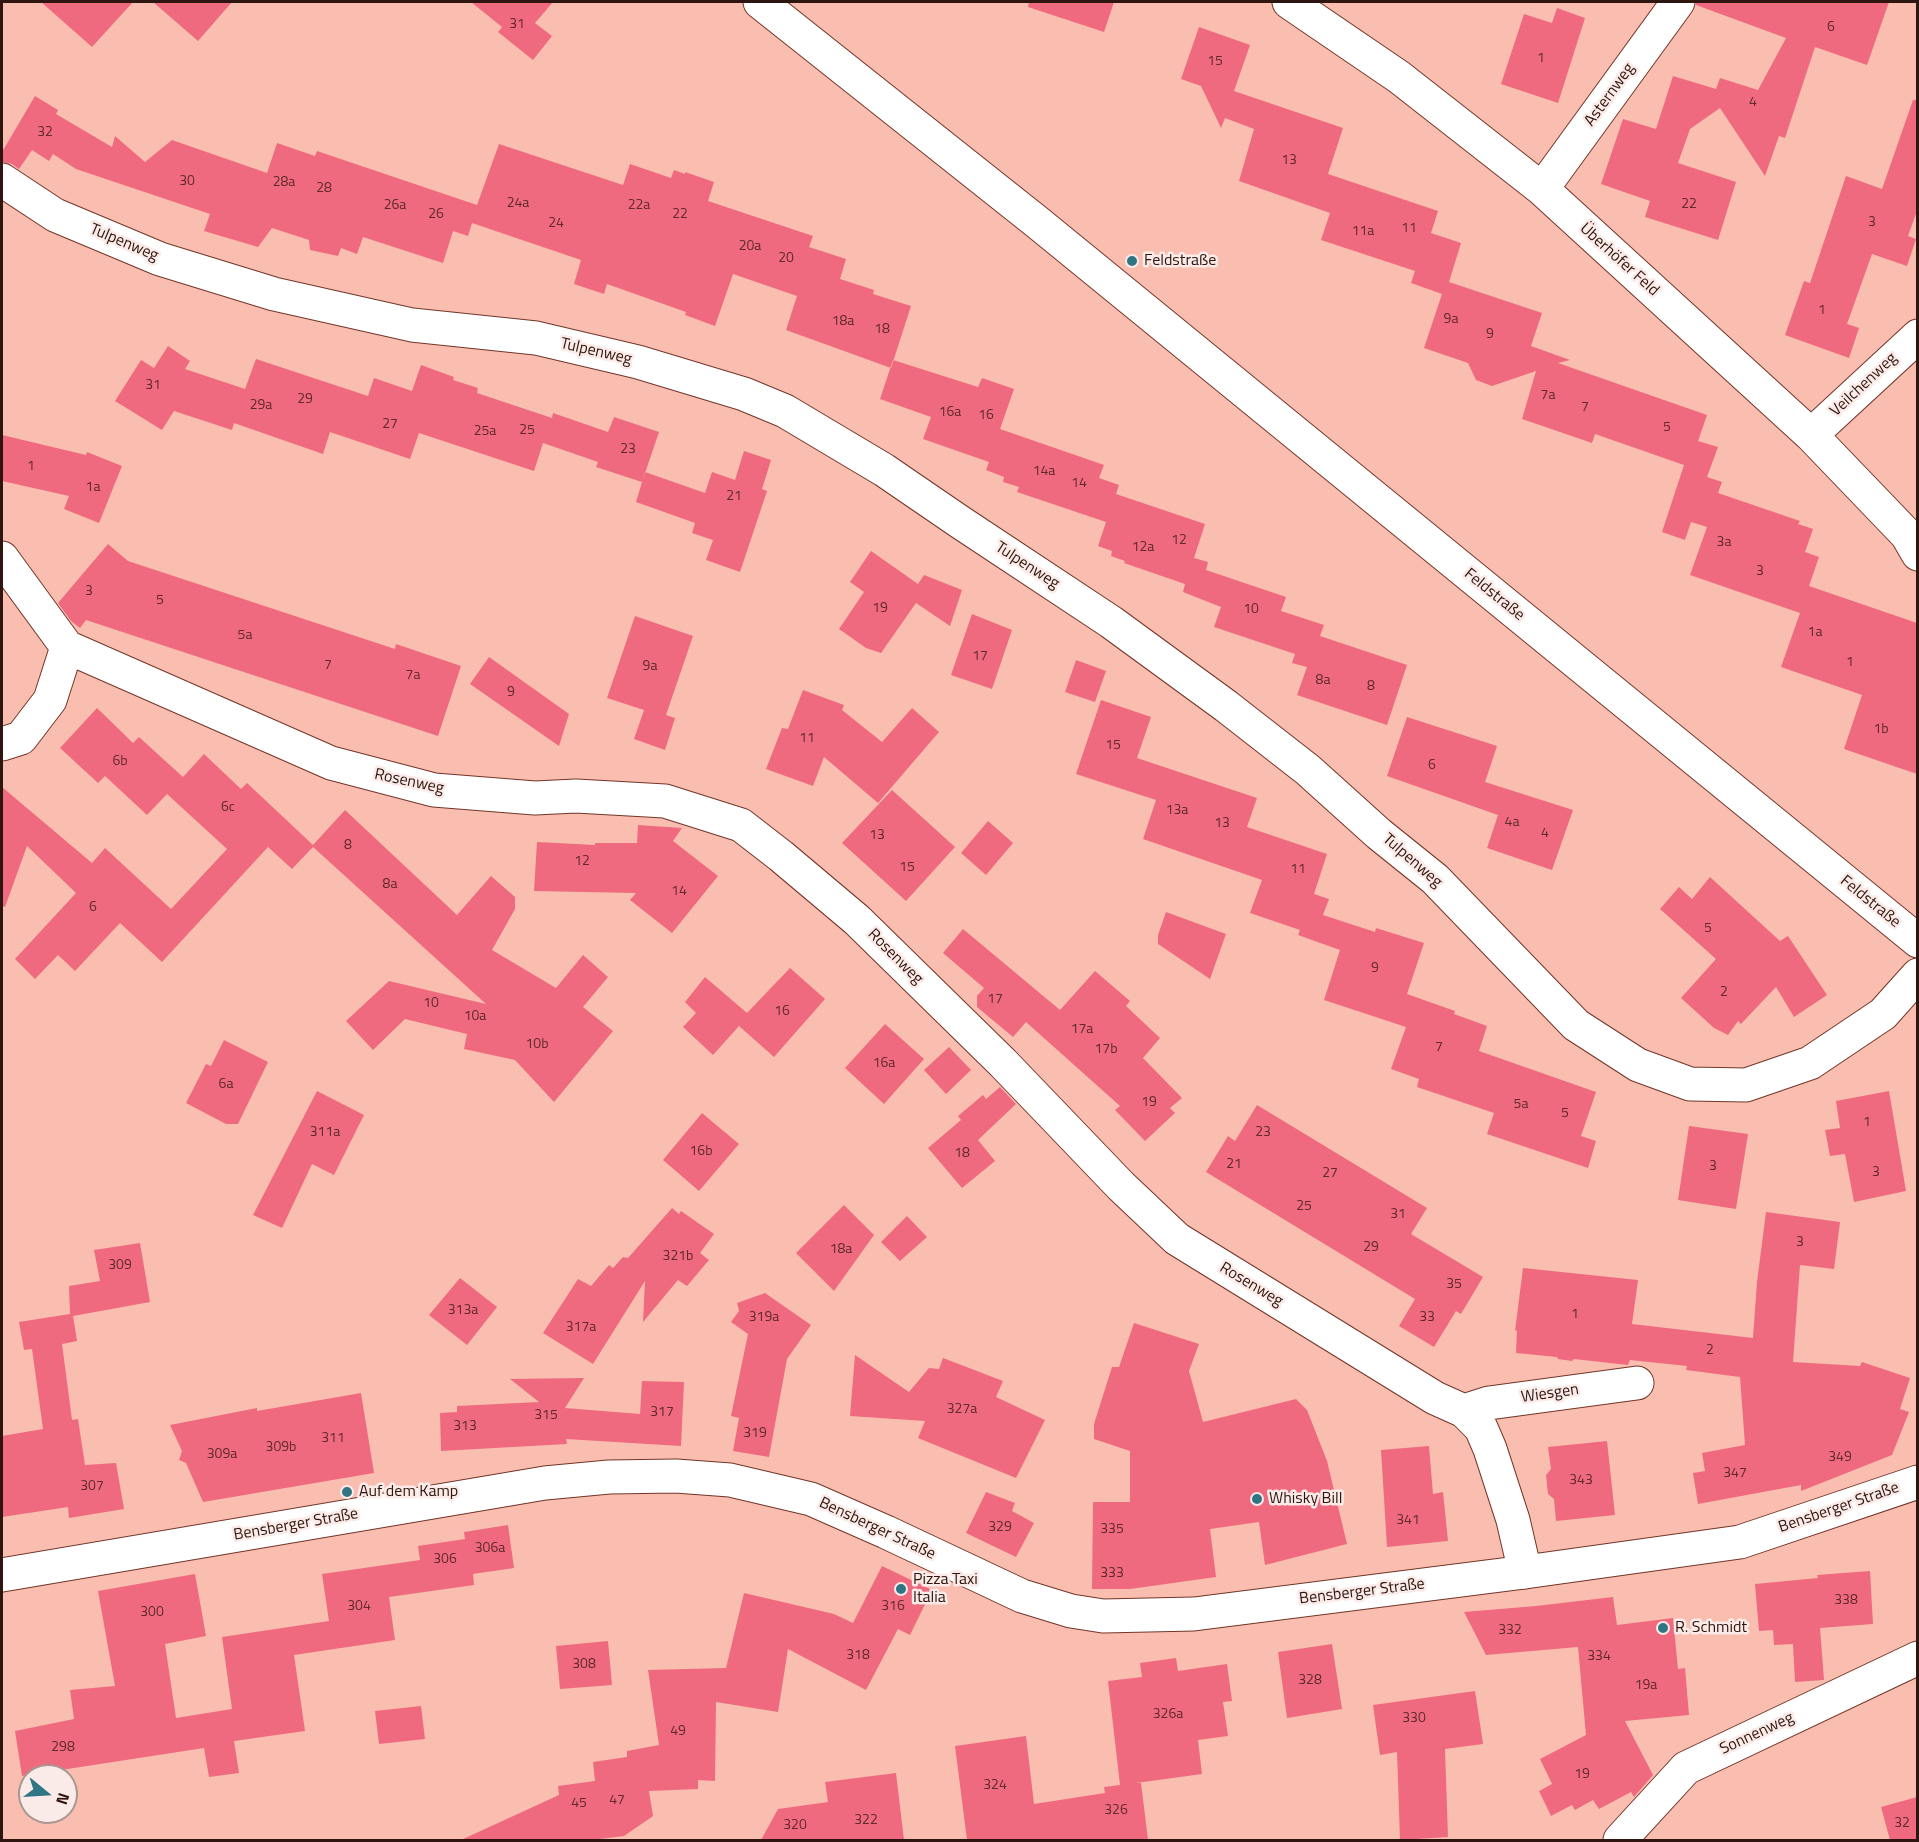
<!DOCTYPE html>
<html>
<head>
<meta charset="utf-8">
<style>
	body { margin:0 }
	#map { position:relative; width:1919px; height:1842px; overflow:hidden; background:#fabeb0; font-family:"Titillium Web",sans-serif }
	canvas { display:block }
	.frame { position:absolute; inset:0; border:3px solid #2f150f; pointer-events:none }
	.north { position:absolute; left:18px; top:1764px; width:60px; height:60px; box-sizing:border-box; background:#fbebe8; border:2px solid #a99591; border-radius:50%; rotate:108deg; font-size:16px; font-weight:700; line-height:24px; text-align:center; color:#2f150f }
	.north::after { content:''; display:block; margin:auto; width:21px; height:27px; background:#307584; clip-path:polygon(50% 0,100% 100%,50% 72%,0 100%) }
</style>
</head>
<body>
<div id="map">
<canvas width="1919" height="1842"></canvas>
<div class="frame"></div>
<div class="north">N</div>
</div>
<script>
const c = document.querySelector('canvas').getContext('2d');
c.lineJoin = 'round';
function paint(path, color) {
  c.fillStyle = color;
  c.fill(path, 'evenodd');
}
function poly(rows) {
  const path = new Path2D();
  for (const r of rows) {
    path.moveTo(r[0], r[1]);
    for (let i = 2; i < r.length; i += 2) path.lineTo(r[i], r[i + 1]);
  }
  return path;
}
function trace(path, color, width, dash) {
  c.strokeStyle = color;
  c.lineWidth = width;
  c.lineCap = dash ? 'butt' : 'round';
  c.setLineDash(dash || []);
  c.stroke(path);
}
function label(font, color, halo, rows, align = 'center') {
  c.font = font + ' "Titillium Web",sans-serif';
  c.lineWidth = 5;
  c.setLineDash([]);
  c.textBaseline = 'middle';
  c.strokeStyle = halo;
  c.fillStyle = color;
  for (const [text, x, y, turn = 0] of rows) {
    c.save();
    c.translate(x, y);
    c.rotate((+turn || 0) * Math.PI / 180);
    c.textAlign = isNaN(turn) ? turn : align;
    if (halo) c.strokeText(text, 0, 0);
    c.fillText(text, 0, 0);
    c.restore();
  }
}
paint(poly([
	[41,2,133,2,92,47],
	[153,2,232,2,198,41],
	[471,2,553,2,535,23,552,36,533,60,498,32,502,27],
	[1029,2,1114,2,1104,32,1028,7],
	[1696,2,1889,2,1867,65,1815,47,1785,138,1779,136,1765,176,1720,108,1690,129,1678,163,1736,182,1718,240,1645,217,1650,201,1601,184,1623,119,1656,129,1673,76,1716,89,1720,78,1758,90,1786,38,1696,5],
	[1557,8,1585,18,1558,103,1501,84,1524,14,1552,23],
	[1199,27,1250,45,1234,91,1343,128,1328,174,1438,211,1431,233,1461,243,1449,282,1542,313,1531,346,1570,360,1558,363,1707,415,1698,441,1718,447,1707,477,1722,482,1718,493,1800,521,1798,524,1813,529,1805,552,1819,557,1809,586,1917,623,1917,774,1844,749,1862,695,1781,667,1800,613,1690,575,1707,527,1691,522,1685,540,1662,532,1684,465,1595,434,1592,443,1522,419,1536,371,1492,386,1476,380,1468,363,1424,348,1442,294,1411,283,1415,271,1321,240,1330,213,1239,181,1254,129,1225,118,1221,128,1201,86,1181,79],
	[35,96,58,110,56,114,112,147,115,136,145,162,172,140,267,173,277,143,315,156,317,151,477,205,499,144,623,185,630,164,671,178,674,170,685,174,685,172,714,182,708,201,813,236,809,247,846,259,840,279,874,290,873,294,911,306,891,368,786,330,797,296,733,274,715,326,685,315,686,312,607,284,604,294,574,284,581,260,472,223,468,236,453,231,443,263,363,237,357,254,341,248,338,256,310,250,309,240,272,228,258,247,204,231,210,214,76,169,53,154,49,161,32,150,19,169,12,164,2,162,2,152],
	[1913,100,1917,100,1917,211,1908,236,1916,239,1907,266,1872,254,1847,324,1859,328,1849,358,1785,335,1804,281,1810,283,1846,176,1882,189],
	[168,346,190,361,185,369,245,389,256,359,368,396,374,378,412,391,421,365,454,377,453,380,478,388,477,393,552,418,553,413,608,432,614,417,659,432,642,482,596,467,598,462,543,443,534,471,419,433,410,459,330,432,323,454,234,423,232,430,174,411,162,430,115,401,141,360,154,368],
	[893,360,978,387,982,378,1014,389,1000,429,1104,465,1099,478,1119,485,1116,494,1205,524,1194,558,1208,562,1206,570,1286,597,1281,611,1324,625,1320,636,1407,665,1387,725,1297,695,1307,667,1292,663,1295,654,1214,627,1221,607,1183,592,1185,584,1124,563,1125,561,1111,556,1112,551,1098,546,1106,522,1017,492,1019,487,1003,482,1004,477,986,470,989,462,923,439,931,417,880,399],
	[2,435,86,455,87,452,122,466,99,523,64,509,69,496,2,481],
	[744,451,771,460,762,489,767,491,740,572,706,560,713,540,692,533,695,523,636,502,645,472,705,493,712,472,735,480],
	[108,544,128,561,395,649,396,644,461,666,438,736,86,620,80,628,71,621,58,603],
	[871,551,918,584,924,575,962,590,950,626,916,603,881,653,866,648,839,629,864,592,850,582],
	[972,614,1012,630,992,689,951,675],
	[635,616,693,636,666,715,675,718,665,750,634,739,644,710,607,698],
	[489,657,569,714,559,746,470,684],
	[1076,660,1106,671,1095,702,1065,692],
	[803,690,844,705,842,710,882,742,912,708,939,732,878,803,824,757,813,786,766,769,782,728,788,729],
	[1101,700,1151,717,1137,758,1257,798,1247,827,1327,854,1314,894,1329,899,1323,915,1375,932,1376,928,1424,943,1407,994,1455,1011,1454,1014,1487,1026,1479,1051,1596,1092,1581,1136,1596,1141,1588,1168,1487,1134,1494,1113,1417,1087,1419,1079,1391,1069,1406,1027,1324,1000,1340,950,1298,935,1300,930,1250,913,1262,880,1143,839,1156,800,1076,774],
	[97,708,133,743,139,737,183,777,204,754,241,789,247,783,313,845,345,810,457,915,491,876,515,897,515,909,492,950,556,988,583,955,608,977,583,1007,613,1031,554,1102,515,1060,464,1049,467,1034,405,1019,373,1050,346,1021,389,981,486,1004,313,847,292,869,268,847,162,962,120,923,75,971,58,955,35,979,15,959,76,893,27,846,5,907,2,906,2,787,92,863,105,848,171,909,227,849,167,794,147,815,105,776,98,783,60,748],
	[1407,717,1497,746,1485,782,1573,810,1552,870,1487,848,1498,815,1387,776],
	[892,790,955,847,906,901,842,843],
	[988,821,1013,843,986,875,961,853],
	[638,825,682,828,673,841,718,876,672,933,630,900,636,893,534,891,537,842,595,845,595,843,637,843],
	[1710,877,1780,941,1788,936,1827,995,1794,1017,1776,987,1741,1024,1738,1021,1728,1035,1714,1028,1681,998,1716,959,1660,909,1679,887,1692,899],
	[1166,912,1226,934,1210,979,1158,944,1158,935],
	[963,929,1060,1010,1095,971,1130,1001,1126,1006,1160,1038,1143,1058,1182,1098,1170,1108,1175,1113,1145,1141,1115,1110,1120,1106,1026,1022,1013,1037,977,1007,977,996,984,988,943,953],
	[790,968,825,999,774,1057,739,1026,713,1055,683,1027,696,1013,685,1002,705,977,747,1013],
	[885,1024,924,1059,884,1104,845,1068],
	[224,1040,268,1062,238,1124,226,1124,186,1103,206,1064,211,1066],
	[949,1047,971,1070,946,1094,924,1070],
	[1000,1087,1016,1104,978,1140,995,1161,962,1188,928,1148,961,1120,958,1116,983,1095,986,1099],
	[317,1091,364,1115,334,1175,312,1164,282,1228,253,1215],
	[1889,1091,1906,1191,1854,1202,1845,1154,1830,1156,1825,1130,1840,1128,1836,1101],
	[1257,1105,1427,1208,1411,1234,1483,1277,1461,1314,1456,1311,1434,1347,1399,1326,1415,1299,1206,1172,1228,1136,1235,1141],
	[702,1113,739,1144,699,1191,663,1160],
	[1689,1126,1748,1134,1736,1209,1678,1200],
	[844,1205,874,1235,834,1291,796,1253],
	[672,1208,679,1214,681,1211,714,1234,700,1253,709,1260,687,1286,678,1280,643,1322,645,1281,593,1364,543,1333,578,1279,591,1286,609,1265,613,1268,623,1257,628,1258],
	[1766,1212,1840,1222,1834,1269,1800,1265,1793,1362,1860,1366,1862,1362,1910,1378,1900,1409,1909,1412,1892,1455,1801,1491,1801,1485,1698,1504,1693,1473,1705,1471,1702,1453,1745,1445,1740,1377,1686,1370,1687,1366,1630,1360,1628,1365,1574,1359,1572,1361,1558,1359,1557,1357,1516,1353,1517,1330,1515,1331,1523,1268,1638,1280,1632,1324,1753,1338,1757,1282],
	[907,1216,927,1237,900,1261,881,1242],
	[140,1243,150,1302,73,1316,77,1341,62,1344,72,1420,78,1419,85,1465,116,1463,124,1509,69,1518,68,1507,2,1517,2,1436,43,1429,32,1349,24,1350,19,1322,70,1314,69,1286,100,1281,94,1250],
	[460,1278,497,1307,467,1345,429,1315],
	[765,1293,811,1325,787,1359,769,1457,733,1451,739,1418,731,1416,748,1334,731,1322,739,1311,737,1303],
	[1134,1323,1199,1344,1189,1371,1203,1422,1296,1399,1307,1410,1327,1461,1347,1544,1265,1565,1259,1522,1210,1529,1216,1577,1130,1589,1092,1589,1093,1502,1130,1502,1130,1451,1094,1439,1094,1424,1112,1367,1119,1367],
	[855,1355,909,1392,929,1368,939,1369,943,1358,1003,1381,996,1397,1045,1420,1016,1478,918,1438,925,1421,850,1416],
	[584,1378,565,1408,640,1414,642,1381,684,1382,681,1446,566,1439,567,1444,441,1451,440,1413,457,1412,457,1406,539,1402,510,1379],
	[361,1393,374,1473,203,1502,186,1463,179,1460,182,1451,170,1425,257,1408,257,1411],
	[1607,1441,1615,1515,1556,1521,1554,1499,1548,1494,1546,1475,1551,1469,1548,1447],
	[1429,1446,1433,1494,1443,1492,1448,1541,1387,1547,1381,1450],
	[986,1492,1015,1503,1012,1511,1034,1523,1016,1557,966,1533],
	[508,1525,514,1568,473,1574,474,1585,389,1597,395,1640,294,1655,305,1731,234,1741,239,1773,209,1777,204,1748,22,1776,15,1731,74,1719,70,1690,115,1686,98,1591,195,1574,206,1636,165,1644,176,1718,232,1709,222,1637,329,1621,322,1574,420,1560,418,1546,465,1539,464,1532],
	[882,1566,932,1590,910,1635,898,1629,866,1690,788,1649,778,1712,716,1702,715,1781,698,1780,698,1789,649,1791,653,1816,624,1836,592,1840,461,1840,559,1795,558,1786,595,1781,593,1762,627,1757,627,1751,659,1745,648,1670,726,1668,744,1593,834,1614,853,1623],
	[1870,1571,1873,1624,1820,1628,1824,1680,1795,1682,1793,1644,1774,1645,1773,1630,1759,1631,1755,1584,1818,1578,1817,1575],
	[1613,1597,1617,1625,1673,1618,1678,1669,1685,1668,1689,1715,1625,1721,1653,1775,1634,1797,1631,1792,1599,1809,1593,1800,1575,1810,1572,1805,1551,1816,1539,1791,1552,1784,1540,1759,1586,1735,1578,1647,1486,1655,1464,1612,1536,1606],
	[608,1641,612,1685,560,1689,556,1646],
	[1332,1644,1342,1709,1287,1718,1278,1652],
	[1176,1658,1178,1671,1227,1664,1232,1701,1223,1702,1228,1736,1198,1740,1202,1774,1136,1783,1141,1783,1148,1840,967,1840,955,1746,1026,1736,1034,1804,1105,1793,1104,1787,1120,1785,1108,1681,1142,1677,1140,1663],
	[1475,1691,1483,1744,1445,1749,1448,1837,1400,1840,1397,1752,1380,1755,1373,1705],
	[421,1706,425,1739,379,1744,375,1711],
	[896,1773,904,1840,761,1840,778,1809,828,1802,825,1782],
	[1917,1797,1917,1840,1890,1840,1881,1807]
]), '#ef6a7e');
const minor = poly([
	[1289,2,1399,77,1542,189,1811,435,1907,535,1918,554],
	[2,180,55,215,160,259,274,294,412,325,536,338,638,362,744,394,785,411,884,470,960,522,1111,622,1226,706,1308,770,1379,834,1435,879,1576,1025,1638,1065,1690,1084,1746,1085,1810,1063,1883,1014,1918,975],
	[1542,189,1678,2],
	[1811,435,1918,336],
	[2,558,67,647,331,763,434,790,535,798,576,796,665,801,741,825,781,856,857,920,1003,1063,1121,1186,1177,1239,1435,1398,1464,1411,1481,1428,1490,1449,1513,1520,1525,1572],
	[2,744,21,738,50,700,67,647],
	[1464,1411,1489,1403,1637,1383],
	[1620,1840,1686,1768,1918,1658]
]);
const secondary = poly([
	[760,2,1037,222,1918,941],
	[2,1575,545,1483,609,1477,676,1476,730,1480,811,1499,886,1532,1022,1596,1071,1611,1103,1616,1194,1614,1525,1572,1740,1542,1918,1482]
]);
trace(minor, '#733528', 35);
trace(secondary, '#733528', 35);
trace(minor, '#fff', 33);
trace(secondary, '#fff', 33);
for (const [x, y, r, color] of [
	[1132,261,6,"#307584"],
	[347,1492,6,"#307584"],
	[1257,1499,6,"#307584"],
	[901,1589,6,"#307584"],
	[1663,1628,6,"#307584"]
]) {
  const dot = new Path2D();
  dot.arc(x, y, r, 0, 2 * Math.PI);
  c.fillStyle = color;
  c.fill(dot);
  trace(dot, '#fbebe8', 2);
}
label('14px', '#5f2a2b', null, [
	["31",517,25],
	["6",1831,28],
	["1",1541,59],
	["15",1215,62],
	["4",1753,103],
	["32",45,133],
	["13",1289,161],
	["30",187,182],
	["28a",284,183],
	["28",324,189],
	["24a",518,204],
	["22",1689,205],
	["26a",395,206],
	["22a",639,206],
	["26",436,215],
	["22",680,215],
	["3",1872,223],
	["24",556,224],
	["11",1409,229],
	["11a",1363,232],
	["20a",750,247],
	["20",786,259],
	["1",1822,311],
	["9a",1451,320],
	["18a",843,322],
	["18",882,330],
	["9",1490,335],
	["31",153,386],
	["7a",1548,396],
	["29",305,400],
	["29a",261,406],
	["7",1585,408],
	["16a",950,413],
	["16",986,416],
	["27",390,425],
	["5",1667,428],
	["25",527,431],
	["25a",485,432],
	["23",628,450],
	["1",31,467],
	["14a",1044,472],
	["14",1079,484],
	["1a",93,488],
	["21",734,497],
	["12",1179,541],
	["3a",1724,543],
	["12a",1143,548],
	["3",1760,572],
	["3",89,592],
	["5",160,601],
	["19",880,609],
	["10",1251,610],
	["1a",1815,633],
	["5a",245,636],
	["17",980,657],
	["1",1850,663],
	["7",328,666],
	["9a",650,667],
	["7a",413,676],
	["8a",1323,681],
	["8",1371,687],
	["9",511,693],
	["1b",1881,730],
	["11",807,739],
	["15",1113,746],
	["6b",120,762],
	["6",1432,766],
	["6c",228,808],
	["13a",1177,811],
	["4a",1512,823],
	["13",1222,824],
	["4",1545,834],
	["13",877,836],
	["8",348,846],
	["12",582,862],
	["15",907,868],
	["11",1298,870],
	["8a",390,885],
	["14",679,892],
	["6",93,908],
	["5",1708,929],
	["9",1375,969],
	["2",1724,993],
	["17",995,1000],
	["10",431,1004],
	["16",782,1012],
	["10a",475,1017],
	["17a",1082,1030],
	["10b",537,1045],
	["7",1439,1048],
	["17b",1106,1050],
	["16a",884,1064],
	["6a",226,1085],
	["19",1149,1103],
	["5a",1521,1105],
	["5",1565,1114],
	["1",1867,1123],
	["311a",325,1133],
	["23",1263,1133],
	["16b",701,1152],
	["18",962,1154],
	["21",1234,1165],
	["3",1713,1167],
	["3",1876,1173],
	["27",1330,1174],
	["25",1304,1207],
	["31",1398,1215],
	["3",1800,1243],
	["29",1371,1248],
	["18a",841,1250],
	["321b",678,1257],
	["309",120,1266],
	["35",1454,1285],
	["313a",463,1311],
	["1",1575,1315],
	["319a",764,1318],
	["33",1427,1318],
	["317a",581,1328],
	["2",1710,1351],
	["327a",962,1410],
	["317",662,1413],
	["315",546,1416],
	["313",465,1427],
	["319",755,1434],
	["311",333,1439],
	["309b",281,1448],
	["309a",222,1455],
	["349",1840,1458],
	["347",1735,1474],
	["343",1581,1481],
	["307",92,1487],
	["341",1408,1521],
	["329",1000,1528],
	["335",1112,1530],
	["306a",490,1549],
	["306",445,1560],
	["333",1112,1574],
	["338",1846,1601],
	["304",359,1607],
	["316",893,1607],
	["300",152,1613],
	["332",1510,1631],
	["318",858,1656],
	["334",1599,1657],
	["308",584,1665],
	["328",1310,1681],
	["19a",1646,1686],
	["326a",1168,1715],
	["330",1414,1719],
	["49",678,1732],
	["298",63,1748],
	["19",1582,1775],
	["324",995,1786],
	["47",617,1801],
	["45",579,1804],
	["326",1116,1811],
	["322",866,1821],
	["32",1902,1824],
	["320",795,1826]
]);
label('16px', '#2f150f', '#fbebe8', [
	["Asternweg",1610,95,-54],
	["Tulpenweg",124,243,23],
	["Überhöfer Feld",1619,260,42],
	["Tulpenweg",596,352,13],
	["Veilchenweg",1864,385,-43],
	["Tulpenweg",1027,566,33],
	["Feldstraße",1494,595,39],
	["Rosenweg",409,782,12],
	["Tulpenweg",1412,861,41],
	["Feldstraße",1870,902,39],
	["Rosenweg",895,957,45],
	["Rosenweg",1251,1285,31],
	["Wiesgen",1550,1394,-8],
	["Bensberger Straße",1839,1508,-19],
	["Bensberger Straße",296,1525,-10],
	["Bensberger Straße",877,1529,25],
	["Bensberger Straße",1362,1592,-7],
	["Sonnenweg",1757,1734,-25]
]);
label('16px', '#2f150f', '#fbebe8', [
	["Feldstraße",1144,261],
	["Auf dem Kamp",359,1492],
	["Whisky Bill",1269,1499],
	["Pizza Taxi",913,1580],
	["Italia",913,1598],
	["R. Schmidt",1675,1628]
], 'left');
</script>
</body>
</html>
